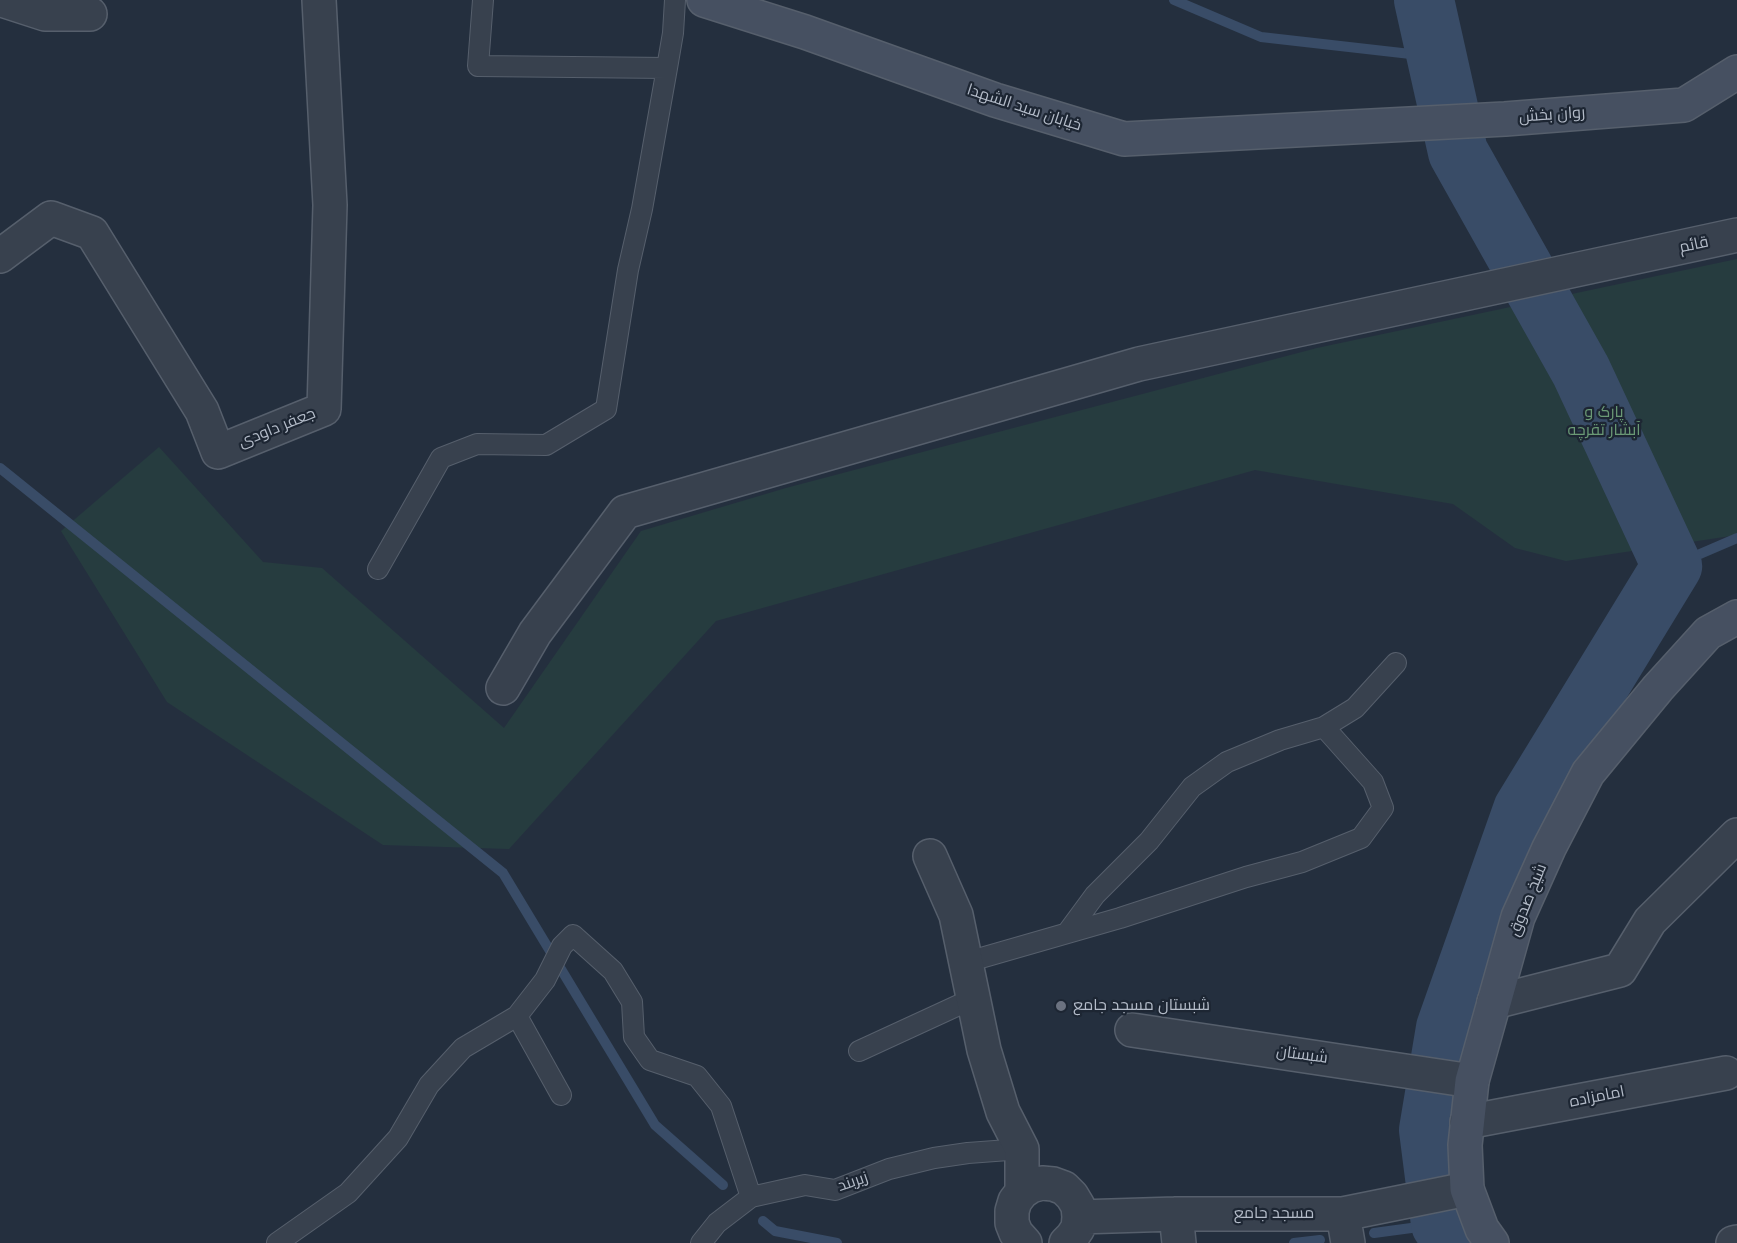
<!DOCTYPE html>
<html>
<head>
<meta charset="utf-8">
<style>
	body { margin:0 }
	canvas { display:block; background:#242f3e }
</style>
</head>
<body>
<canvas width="1737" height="1243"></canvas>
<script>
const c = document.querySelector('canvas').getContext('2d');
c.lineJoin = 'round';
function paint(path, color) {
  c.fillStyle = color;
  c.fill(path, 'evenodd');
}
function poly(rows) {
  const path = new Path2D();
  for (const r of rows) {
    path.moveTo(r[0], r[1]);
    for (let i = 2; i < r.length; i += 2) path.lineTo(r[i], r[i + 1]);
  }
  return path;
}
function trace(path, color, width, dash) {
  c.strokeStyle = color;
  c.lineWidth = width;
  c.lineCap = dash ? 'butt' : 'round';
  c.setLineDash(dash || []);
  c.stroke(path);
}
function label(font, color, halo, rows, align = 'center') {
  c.font = font + ' Arial,Cairo,sans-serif';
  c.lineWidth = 4.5;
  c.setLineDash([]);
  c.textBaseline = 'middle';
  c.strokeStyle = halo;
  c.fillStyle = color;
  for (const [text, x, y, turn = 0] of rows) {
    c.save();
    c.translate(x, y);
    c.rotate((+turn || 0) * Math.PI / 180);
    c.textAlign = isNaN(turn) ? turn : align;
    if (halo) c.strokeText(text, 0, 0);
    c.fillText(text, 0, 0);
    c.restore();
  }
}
paint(poly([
	[1737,259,1737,535,1566,561,1515,548,1453,504,1255,470,716,621,509,849,383,845,167,702,61,531,159,447,263,562,322,568,504,728,641,531,786,488,1317,348]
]), '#263c3f');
trace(poly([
	[1174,0,1261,37,1437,57],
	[0,468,503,873,655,1125,723,1185],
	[1672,566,1737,538],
	[763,1221,775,1231,837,1243],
	[1374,1233,1441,1224],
	[1294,1243,1320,1240]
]), '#394c67', 10);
trace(poly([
	[1424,0,1458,152,1581,371,1672,566,1523,810,1446,1028,1429,1130,1441,1224,1454,1243]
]), '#394c67', 60);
const lane = poly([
	[483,0,478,66,667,68],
	[378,569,441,458,477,444,546,445,606,409,628,270,642,209,667,68,673,33,675,0],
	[1067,933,1095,895,1149,841,1192,787,1227,762,1280,740,1324,727,1355,708,1396,663],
	[967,962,1120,918,1246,877,1302,862,1361,838,1383,808,1373,782,1324,727],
	[517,1016,561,1095],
	[859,1051,974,998],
	[277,1243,348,1193,398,1138,429,1085,463,1048,517,1016,545,980,562,946,573,935,613,971,632,1002,634,1037,650,1060,697,1076,721,1106,751,1197],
	[701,1243,717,1223,751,1197,805,1185,835,1190,889,1169,934,1158,968,1153,1022,1149]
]);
const street = poly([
	[2,0,45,14,90,14],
	[0,256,51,218,92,233,202,411,218,452,324,409,330,205,319,0],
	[503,688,535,633,625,512,1139,364,1737,235],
	[930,856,956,915,984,1050,1003,1112,1022,1149,1022,1192],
	[1494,1002,1620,970,1650,921,1737,835],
	[1132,1030,1472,1081],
	[1467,1122,1726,1073],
	[1176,1214,1179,1243],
	[1343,1214,1348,1243],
	[1079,1217,1176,1214,1343,1214,1467,1189],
	[1025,1243,1016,1233,1012,1223,1012,1211,1015,1201,1022,1192,1031,1186,1042,1183,1053,1184,1064,1188,1072,1196,1078,1206,1079,1217,1078,1228,1072,1237,1066,1243],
	[1733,1243,1737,1242]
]);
const secondary = poly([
	[704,0,805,32,995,100,1124,139,1505,119,1684,105,1737,72],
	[1492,1243,1482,1229,1467,1189,1465,1145,1472,1081,1518,917,1549,848,1588,773,1658,688,1708,633,1737,617]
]);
trace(lane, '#565f6c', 22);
trace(street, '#565f6c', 36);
trace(secondary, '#565f6c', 36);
trace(lane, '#38414e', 20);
trace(street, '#38414e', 33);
trace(secondary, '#465061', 33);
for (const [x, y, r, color] of [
	[1061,1006,6,"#6b7280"]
]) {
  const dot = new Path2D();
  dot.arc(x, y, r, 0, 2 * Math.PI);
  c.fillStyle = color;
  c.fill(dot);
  trace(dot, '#1d2633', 2);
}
label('16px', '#b4bcc9', '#1d2633', [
	["خیابان سید الشهدا",1024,108,18],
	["روان بخش",1552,115,-4],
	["قائم",1694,245,-12],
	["جعفر داودی",277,428,-22],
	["شیخ صدوق",1528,900,-68],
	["شبستان",1302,1055,8],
	["امامزاده",1597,1097,-11],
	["زیربند",853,1182,-19],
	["مسجد جامع",1274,1214]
]);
label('16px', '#6b9a76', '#1d2633', [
	["پارک و",1604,413],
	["آبشار تقرچه",1604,431]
]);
label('16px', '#b4bcc9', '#1d2633', [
	["شبستان مسجد جامع",1073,1006]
], 'left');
</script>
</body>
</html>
